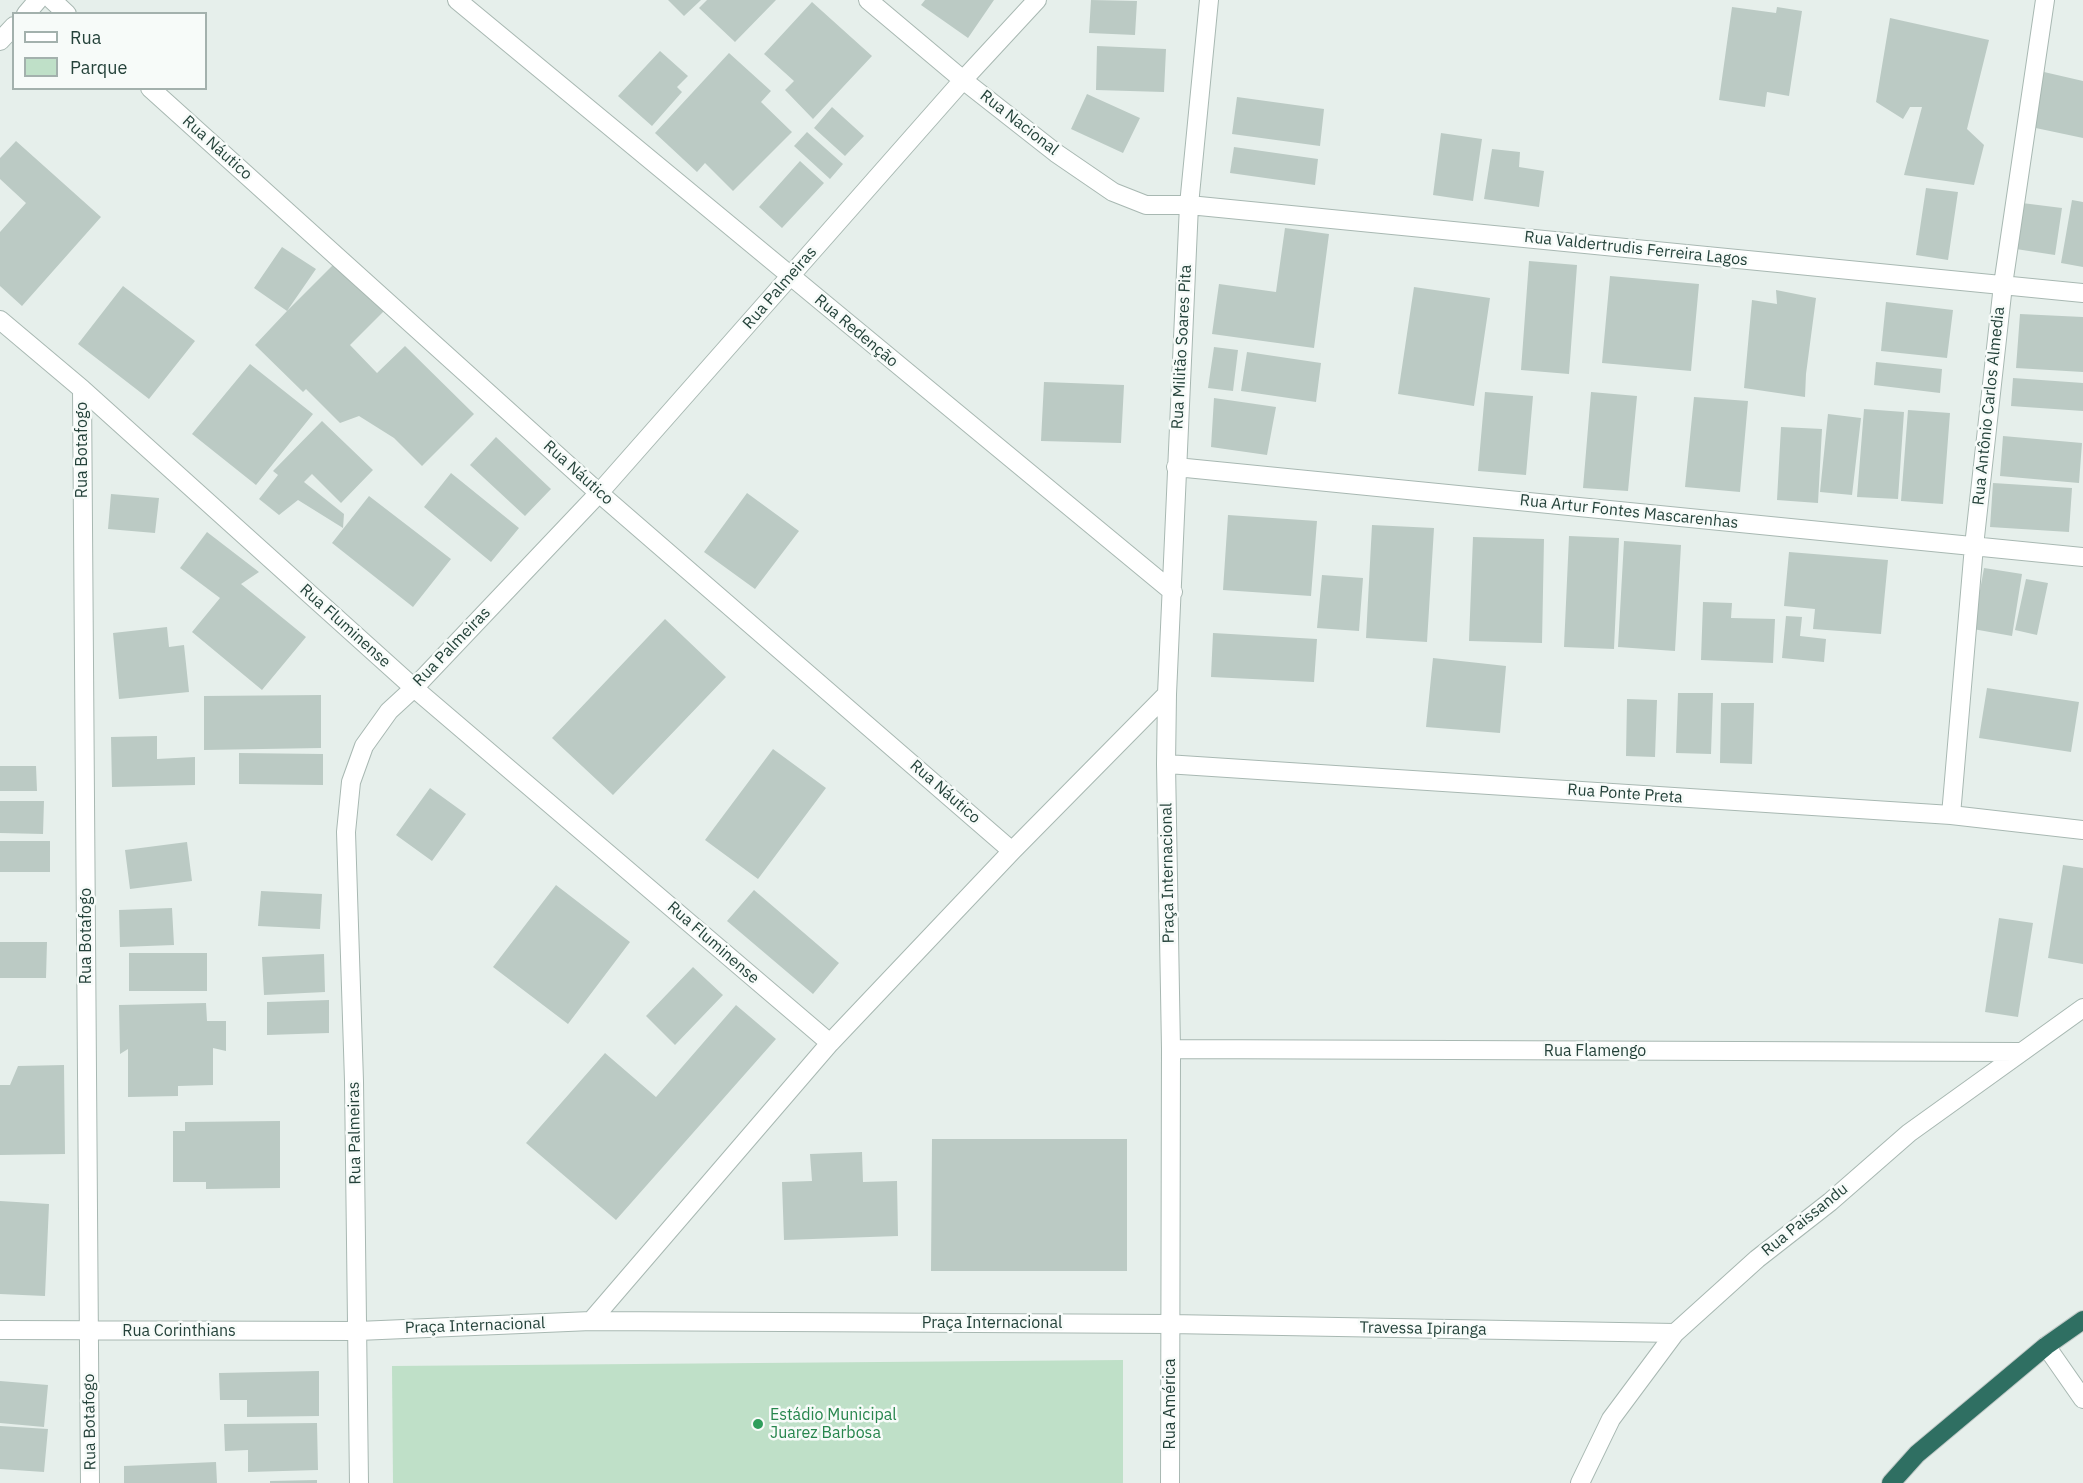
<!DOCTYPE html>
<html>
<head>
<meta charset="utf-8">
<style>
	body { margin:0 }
	#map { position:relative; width:2083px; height:1483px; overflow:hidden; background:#e6efeb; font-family:"IBM Plex Sans",sans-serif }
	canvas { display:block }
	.legend { position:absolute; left:12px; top:12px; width:195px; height:78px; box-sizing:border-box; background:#f7fbf9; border:2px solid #a3b1ad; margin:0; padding:8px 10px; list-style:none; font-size:18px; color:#24423a }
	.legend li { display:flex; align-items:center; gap:12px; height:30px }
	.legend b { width:30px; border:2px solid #a3b1ad }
</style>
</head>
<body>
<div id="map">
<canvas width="2083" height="1483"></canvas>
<ul class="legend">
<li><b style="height:8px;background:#fff"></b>Rua</li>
<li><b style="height:16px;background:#bfe0c8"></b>Parque</li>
</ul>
</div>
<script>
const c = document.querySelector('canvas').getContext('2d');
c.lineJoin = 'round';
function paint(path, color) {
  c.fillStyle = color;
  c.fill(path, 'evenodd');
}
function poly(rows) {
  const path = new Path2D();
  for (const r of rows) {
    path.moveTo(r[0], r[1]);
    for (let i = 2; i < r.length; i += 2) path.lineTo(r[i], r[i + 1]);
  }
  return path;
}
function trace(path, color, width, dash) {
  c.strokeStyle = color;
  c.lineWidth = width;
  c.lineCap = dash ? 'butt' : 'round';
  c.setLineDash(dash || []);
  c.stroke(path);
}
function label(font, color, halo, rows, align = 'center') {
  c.font = font + ' "IBM Plex Sans",sans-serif';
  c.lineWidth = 5;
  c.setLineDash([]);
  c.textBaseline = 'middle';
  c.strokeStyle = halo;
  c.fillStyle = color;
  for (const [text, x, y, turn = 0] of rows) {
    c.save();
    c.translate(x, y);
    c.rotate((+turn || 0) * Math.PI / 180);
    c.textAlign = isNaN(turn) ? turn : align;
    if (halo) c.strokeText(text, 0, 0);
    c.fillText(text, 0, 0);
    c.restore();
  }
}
paint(poly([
	[1123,1360,1123,1483,393,1483,392,1366]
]), '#bfe0c8');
paint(poly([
	[668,0,701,0,684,16],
	[707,0,776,0,735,42,699,8],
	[925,0,994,0,968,38,921,5],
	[1091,0,1137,1,1135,35,1089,33],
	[812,2,872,56,813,119,785,90,794,81,764,54],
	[1732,7,1776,13,1777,7,1802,11,1789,96,1767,92,1765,107,1719,100],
	[1890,18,1989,40,1967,129,1984,145,1974,185,1904,175,1922,107,1910,107,1903,119,1876,102],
	[1097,46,1166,49,1164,92,1096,90],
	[660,51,688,76,677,87,682,92,652,126,618,96],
	[729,53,771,91,761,102,792,132,733,191,705,163,697,172,655,133],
	[2044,72,2083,81,2083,138,2031,127],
	[1087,94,1140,118,1123,153,1071,129],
	[1237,97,1324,109,1320,146,1232,134],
	[832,107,864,136,845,156,814,128],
	[807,132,843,164,830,179,794,146],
	[1441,133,1482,139,1473,201,1433,195],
	[16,141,101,217,22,306,0,286,0,232,26,203,0,179,0,158],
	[1234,147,1318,159,1315,185,1230,173],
	[1492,149,1520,152,1519,167,1544,171,1539,207,1484,199],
	[800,161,824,183,782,228,759,207],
	[1926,188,1958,192,1948,260,1916,255],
	[2072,200,2083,202,2083,267,2061,263],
	[2022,203,2062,208,2055,255,2016,249],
	[1285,228,1329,234,1314,348,1212,334,1219,284,1276,292],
	[282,247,316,269,287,311,335,263,384,311,350,345,377,373,405,346,474,414,422,466,394,438,359,416,340,423,306,389,303,392,255,345,287,311,254,288],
	[1529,261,1577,265,1569,374,1521,370],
	[1610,276,1699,284,1691,371,1602,363],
	[123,286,195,341,149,399,78,344],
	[1414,287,1490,298,1474,406,1398,394],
	[1776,290,1816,298,1806,374,1805,397,1744,388,1752,300,1777,304],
	[1886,302,1953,310,1947,358,1881,351],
	[2020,314,2083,317,2083,372,2016,368],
	[1214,347,1238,350,1233,391,1208,388],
	[1247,352,1321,363,1316,402,1241,391],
	[1876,362,1942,369,1940,393,1874,385],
	[250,364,313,414,256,485,192,434],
	[2013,378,2083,383,2083,411,2011,406],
	[1044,382,1124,385,1121,443,1041,441],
	[1485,392,1533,396,1526,475,1478,471],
	[1591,392,1637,396,1628,491,1583,488],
	[1694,397,1748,401,1740,492,1685,487],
	[1214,398,1276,407,1267,455,1211,447],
	[1864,409,1904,412,1898,499,1857,497],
	[1908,410,1950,413,1943,504,1901,501],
	[1828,414,1861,418,1852,495,1820,492],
	[322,421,373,470,341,503,312,474,304,482,344,514,343,528,298,500,279,515,259,499,278,475,273,471],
	[1781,427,1822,429,1818,503,1777,500],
	[2003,436,2082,443,2079,483,2000,476],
	[496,437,551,489,525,516,470,465],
	[451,473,519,528,491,562,424,507],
	[1993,483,2072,488,2069,532,1990,527],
	[747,493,799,531,755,589,704,552],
	[111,494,159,498,155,533,108,529],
	[369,496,451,559,413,607,332,543],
	[1228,515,1317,521,1311,596,1223,590],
	[1372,525,1434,528,1427,642,1366,638],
	[207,532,259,572,241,584,306,637,262,690,192,632,220,598,180,568],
	[1569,536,1619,538,1614,649,1564,647],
	[1473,537,1544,539,1542,643,1469,641],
	[1624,541,1681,545,1675,651,1618,647],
	[1789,552,1888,560,1881,634,1813,629,1815,609,1784,606],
	[1984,568,2022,574,2012,636,1973,629],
	[1322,575,1363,578,1359,631,1317,628],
	[2026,579,2048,583,2037,635,2015,630],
	[1703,602,1732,603,1731,618,1775,619,1773,663,1701,660],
	[1786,616,1802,617,1800,636,1826,639,1824,662,1782,658],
	[665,619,726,677,613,795,552,738],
	[167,627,169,647,184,645,189,692,119,699,113,633],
	[1213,633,1317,639,1314,682,1211,677],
	[1433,658,1506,666,1500,733,1426,727],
	[1987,688,2079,702,2071,752,1979,738],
	[1678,693,1713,693,1711,754,1676,753],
	[321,695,321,748,204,750,204,696],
	[1627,699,1657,700,1655,757,1626,756],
	[1721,703,1754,703,1752,764,1720,763],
	[157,736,157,759,195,757,195,785,112,787,111,737],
	[773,749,826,788,758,879,705,840],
	[239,753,323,754,323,785,239,784],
	[0,766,36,766,37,791,0,791],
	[430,788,466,814,432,861,396,835],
	[0,801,44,801,43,834,0,833],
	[0,841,50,841,50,872,0,872],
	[187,842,192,881,130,889,125,850],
	[2063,865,2083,868,2083,964,2048,958],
	[556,885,630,942,568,1024,493,967],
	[754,890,839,963,813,994,727,921],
	[261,891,322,894,320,929,258,926],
	[172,908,174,945,120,947,119,910],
	[1999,918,2033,923,2018,1017,1985,1012],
	[0,942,47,942,46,978,0,978],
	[129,953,207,953,207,991,129,991],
	[324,954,325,992,264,995,262,957],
	[693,967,723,995,675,1045,646,1016],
	[329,1000,329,1033,267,1035,267,1002],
	[206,1003,207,1021,226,1021,226,1051,213,1048,213,1085,178,1086,178,1096,128,1097,128,1049,120,1054,119,1005],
	[736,1005,776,1039,616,1220,526,1143,605,1053,656,1097],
	[64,1065,65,1154,0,1155,0,1085,10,1085,18,1066],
	[280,1121,280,1188,206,1189,206,1182,173,1182,173,1131,185,1131,185,1122],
	[932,1139,1127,1139,1127,1271,931,1271],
	[862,1152,863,1182,897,1181,898,1236,784,1240,782,1182,812,1181,810,1154],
	[0,1201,49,1204,45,1296,0,1294],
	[319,1371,319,1416,247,1417,247,1400,220,1400,219,1373],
	[0,1381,48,1385,44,1427,0,1423],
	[317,1423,318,1470,248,1472,248,1450,225,1451,224,1424],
	[0,1426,48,1429,44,1472,0,1469],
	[216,1462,217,1483,124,1483,124,1466],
	[317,1480,317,1483,270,1483,270,1481]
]), '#bbcac4');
const minor = poly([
	[52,0,67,14],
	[457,0,1173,592],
	[868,0,963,80,1056,153,1113,192,1146,205,1189,205,2083,293],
	[26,14,38,0],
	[0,41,14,26],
	[150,88,599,493,1012,851],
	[0,320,82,389,414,688,830,1043],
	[82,389,90,1483],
	[1176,467,2083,557],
	[1166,764,1951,815,2083,830],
	[1951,815,1974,546,2003,285,2045,0],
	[1171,1049,2019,1052],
	[591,1321,830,1043,1012,851,1167,694],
	[0,1330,358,1331,591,1321,1170,1324,1675,1333],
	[2046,1346,2083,1399],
	[359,1483,354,1081,346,832,351,782,364,746,389,711,414,688,599,493,963,80,1037,0],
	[1170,1483,1171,1049,1166,764,1167,694,1189,205,1209,0],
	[1580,1483,1611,1419,1675,1333,1757,1259,1830,1202,1909,1133,2083,1008]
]);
const highway = poly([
	[1891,1483,1917,1454,2046,1346,2083,1320]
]);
trace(minor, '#a8b8b2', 20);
trace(highway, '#c2cac8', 20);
trace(minor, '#fff', 18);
trace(highway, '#2f6f62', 18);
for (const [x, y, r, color] of [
	[758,1424,6,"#2e9e5b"]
]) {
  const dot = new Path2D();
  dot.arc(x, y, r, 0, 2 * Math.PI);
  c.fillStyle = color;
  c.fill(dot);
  trace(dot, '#f7fbf9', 2);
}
label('16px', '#24423a', '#f7fbf9', [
	["Rua Nacional",1019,123,38],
	["Rua Náutico",217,148,42],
	["Rua Valdertrudis Ferreira Lagos",1636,249,6],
	["Rua Palmeiras",780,288,-49],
	["Rua Redenção",856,331,40],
	["Rua Militão Soares Pita",1182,347,-87],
	["Rua Antônio Carlos Almedia",1989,406,-84],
	["Rua Botafogo",82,450,-90],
	["Rua Náutico",578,473,42],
	["Rua Artur Fontes Mascarenhas",1629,512,6],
	["Rua Fluminense",345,626,42],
	["Rua Palmeiras",452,647,-46],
	["Rua Náutico",945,792,41],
	["Rua Ponte Preta",1625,794,4],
	["Praça Internacional",1168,873,-91],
	["Rua Botafogo",86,936,-90],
	["Rua Fluminense",713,943,41],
	["Rua Flamengo",1595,1051],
	["Rua Palmeiras",355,1133,-91],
	["Rua Paissandu",1805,1220,-39],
	["Praça Internacional",992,1323],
	["Praça Internacional",475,1326,-2],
	["Travessa Ipiranga",1423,1329,1],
	["Rua Corinthians",179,1331],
	["Rua América",1170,1404,-90],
	["Rua Botafogo",90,1422,-91]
]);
label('16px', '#27864d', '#f7fbf9', [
	["Estádio Municipal",770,1415],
	["Juarez Barbosa",770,1433]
], 'left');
</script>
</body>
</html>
